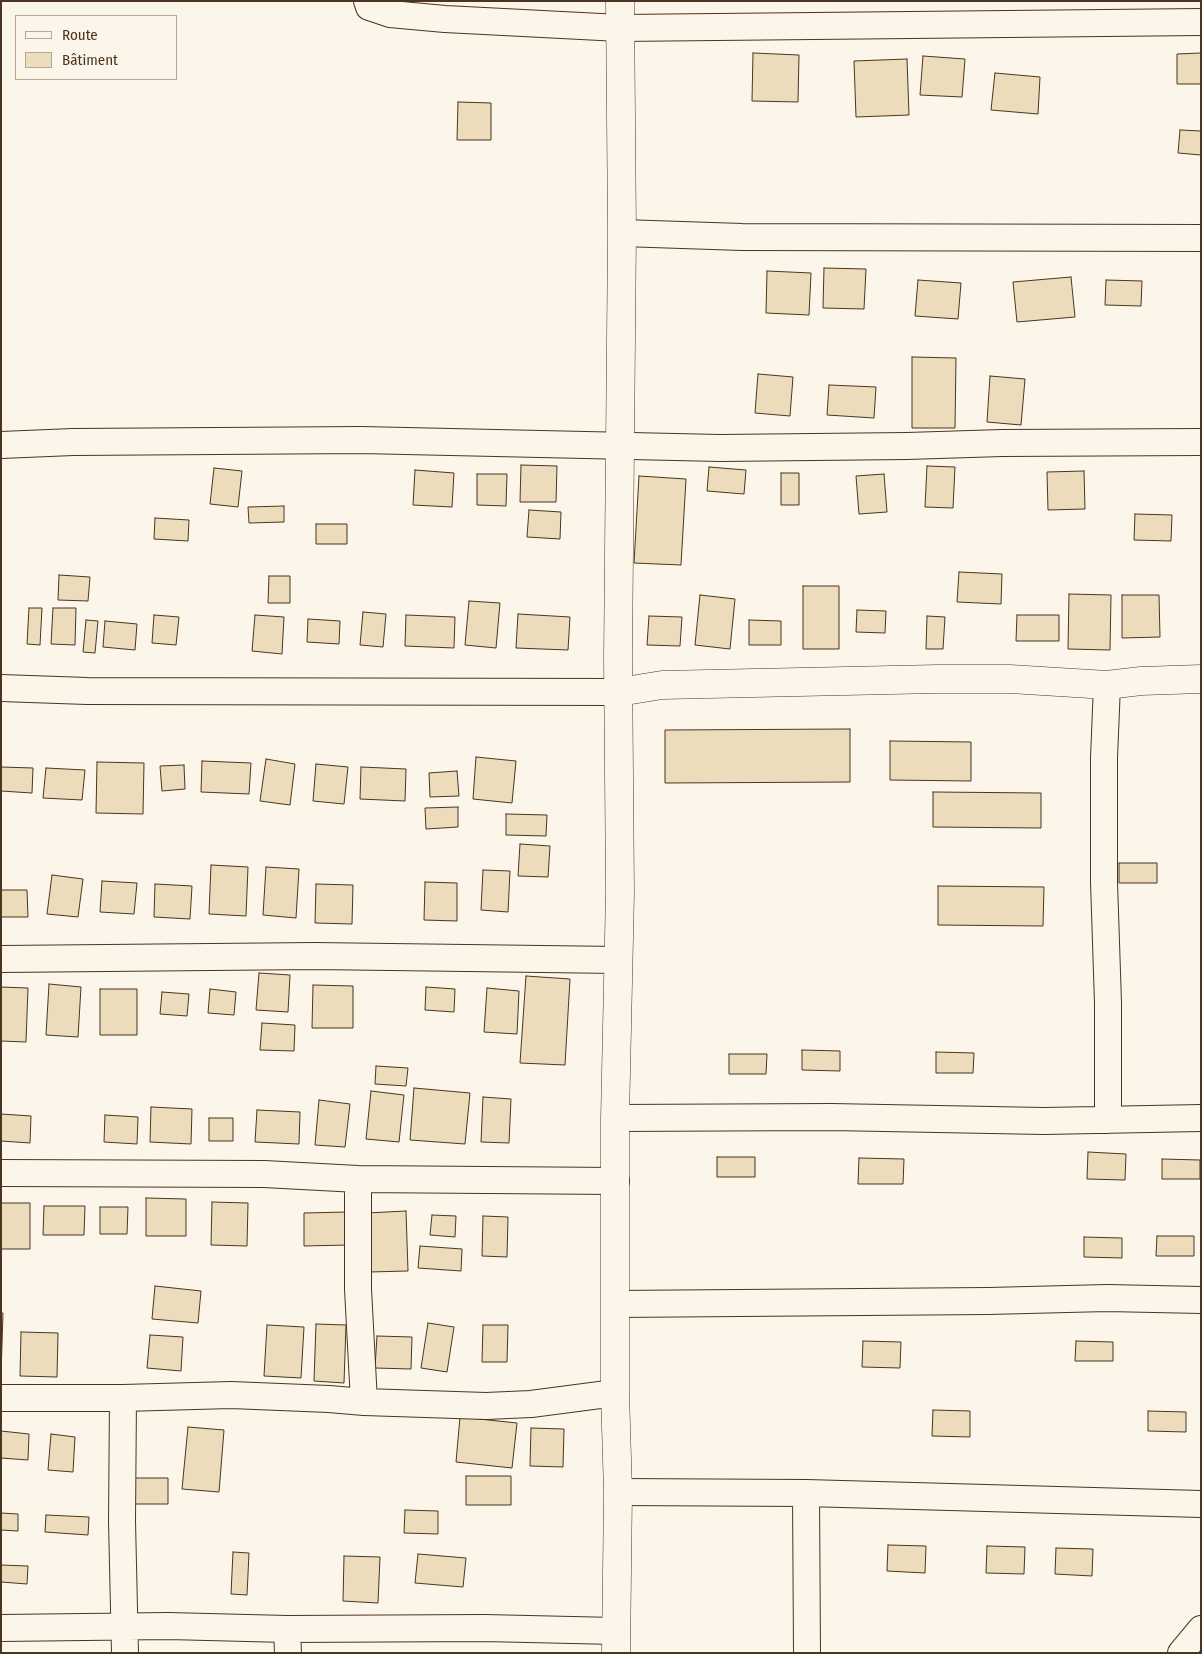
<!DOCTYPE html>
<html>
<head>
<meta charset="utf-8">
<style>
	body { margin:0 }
	#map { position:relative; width:1202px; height:1654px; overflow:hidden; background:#fbf6e9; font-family:"Fira Sans Condensed",sans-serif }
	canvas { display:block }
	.frame { position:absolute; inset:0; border:2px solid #4a3520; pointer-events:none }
	.legend { position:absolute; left:15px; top:15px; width:162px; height:65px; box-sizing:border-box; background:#fbf6e9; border:1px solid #b4a999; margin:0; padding:6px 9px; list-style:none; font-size:15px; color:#4a3520 }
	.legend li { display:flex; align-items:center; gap:10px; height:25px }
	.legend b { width:25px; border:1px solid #b4a999 }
</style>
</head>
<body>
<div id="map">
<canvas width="1202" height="1654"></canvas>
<div class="frame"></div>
<ul class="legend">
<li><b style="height:6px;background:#fbf6e9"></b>Route</li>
<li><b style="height:14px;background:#ecdcbc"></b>Bâtiment</li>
</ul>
</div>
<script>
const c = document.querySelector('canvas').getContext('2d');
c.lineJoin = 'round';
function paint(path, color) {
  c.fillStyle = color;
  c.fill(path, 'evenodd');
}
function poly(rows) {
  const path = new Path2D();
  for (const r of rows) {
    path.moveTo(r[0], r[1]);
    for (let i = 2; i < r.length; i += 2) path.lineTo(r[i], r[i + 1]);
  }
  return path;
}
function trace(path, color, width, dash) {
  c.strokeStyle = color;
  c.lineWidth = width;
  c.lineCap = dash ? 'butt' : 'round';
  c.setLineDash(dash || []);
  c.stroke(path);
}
const building = poly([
	[753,53,799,55,798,102,752,101,753,53],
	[1201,53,1201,84,1177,84,1177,54,1201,53],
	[923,56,965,59,962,97,920,95,923,56],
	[907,59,909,115,856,117,854,61,907,59],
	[995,73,1040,77,1038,114,991,110,995,73],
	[458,102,491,103,491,140,457,140,458,102],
	[1180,130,1201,131,1201,155,1178,153,1180,130],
	[824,268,866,269,864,309,823,308,824,268],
	[767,271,811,273,809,315,766,313,767,271],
	[1071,277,1075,317,1017,322,1013,282,1071,277],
	[918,280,961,283,958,319,915,316,918,280],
	[1106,280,1142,281,1141,306,1105,305,1106,280],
	[912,357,956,358,955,428,912,428,912,357],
	[758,374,793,377,790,416,755,413,758,374],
	[990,376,1025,379,1021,425,987,422,990,376],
	[829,385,876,387,874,418,827,415,829,385],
	[521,465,557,466,556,502,520,502,521,465],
	[927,466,955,467,953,508,925,507,927,466],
	[709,467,746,470,744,494,707,491,709,467],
	[214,468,242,471,238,507,210,504,214,468],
	[415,470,454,473,452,507,413,505,415,470],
	[1084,471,1085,509,1048,510,1047,472,1084,471],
	[781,473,799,473,799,505,781,505,781,473],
	[477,474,507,474,506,506,477,505,477,474],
	[884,474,887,512,859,514,856,476,884,474],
	[639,476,686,479,681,565,634,563,639,476],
	[284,506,284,522,249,523,248,507,284,506],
	[529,510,561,512,560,539,527,537,529,510],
	[1135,514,1172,515,1171,541,1134,540,1135,514],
	[155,518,189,520,188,541,154,539,155,518],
	[316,524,347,524,347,544,316,544,316,524],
	[959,572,1002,574,1001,604,957,602,959,572],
	[59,575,90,577,88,601,58,600,59,575],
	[269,576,290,576,290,603,268,603,269,576],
	[803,586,839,586,839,649,803,649,803,586],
	[1069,594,1111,595,1110,650,1068,649,1069,594],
	[700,595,735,599,730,649,695,645,700,595],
	[1122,595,1159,595,1160,637,1122,638,1122,595],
	[469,601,500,603,496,648,465,645,469,601],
	[29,608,42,608,40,645,27,644,29,608],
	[53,608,76,608,75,645,51,644,53,608],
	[857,610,886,611,885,633,856,632,857,610],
	[363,612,386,614,383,647,360,645,363,612],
	[518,614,570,617,568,650,516,648,518,614],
	[154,615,179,617,176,645,152,643,154,615],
	[255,615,284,617,282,654,252,651,255,615],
	[406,615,455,617,454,648,405,646,406,615],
	[1017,615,1059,615,1059,641,1016,641,1017,615],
	[649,616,682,617,680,646,647,645,649,616],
	[927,616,945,617,943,649,926,649,927,616],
	[308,619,340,621,339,644,307,642,308,619],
	[86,620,98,621,95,653,83,652,86,620],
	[749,620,781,621,781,645,749,645,749,620],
	[105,621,137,624,135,650,103,647,105,621],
	[850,729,850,782,665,783,665,730,850,729],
	[890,741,971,742,971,781,890,780,890,741],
	[476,757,516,761,512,803,473,799,476,757],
	[266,759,295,764,290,805,260,801,266,759],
	[202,761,251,763,249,794,201,792,202,761],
	[97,762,144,763,143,814,96,813,97,762],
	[316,764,348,767,344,804,313,801,316,764],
	[184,765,185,789,162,791,160,766,184,765],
	[1,767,33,768,32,793,1,791,1,767],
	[361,767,406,769,405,801,360,799,361,767],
	[46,768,85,770,82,800,43,798,46,768],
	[457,771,459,796,430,797,429,773,457,771],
	[933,792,1041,793,1041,828,933,827,933,792],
	[458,807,458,827,426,829,425,808,458,807],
	[506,814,547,815,546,836,506,835,506,814],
	[520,844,550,846,548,877,518,876,520,844],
	[1119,863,1157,863,1157,883,1119,883,1119,863],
	[211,865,248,867,246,916,209,914,211,865],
	[266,867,299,869,296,918,263,915,266,867],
	[483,870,510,871,508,912,481,910,483,870],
	[52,875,83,879,78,917,47,914,52,875],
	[102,881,137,883,134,914,100,912,102,881],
	[425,882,457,883,457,921,424,920,425,882],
	[155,884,192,886,190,919,154,917,155,884],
	[316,884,353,885,352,924,315,923,316,884],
	[938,886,1044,887,1043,926,938,925,938,886],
	[1,890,27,890,28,917,1,917,1,890],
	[259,973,290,975,288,1012,256,1010,259,973],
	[526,976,570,979,565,1065,520,1063,526,976],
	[49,984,81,987,78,1037,46,1035,49,984],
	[313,985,353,986,353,1028,312,1028,313,985],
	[1,987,28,988,26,1042,1,1041,1,987],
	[426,987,455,989,454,1012,425,1010,426,987],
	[487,988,519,991,517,1034,484,1032,487,988],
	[100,989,137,989,137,1035,100,1035,100,989],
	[210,989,236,992,234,1015,208,1013,210,989],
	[162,992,189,994,187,1016,160,1014,162,992],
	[262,1023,295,1025,294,1051,260,1050,262,1023],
	[802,1050,840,1051,840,1071,802,1070,802,1050],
	[936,1052,974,1053,973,1073,936,1073,936,1052],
	[729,1054,767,1054,766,1074,729,1074,729,1054],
	[376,1066,408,1068,406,1086,375,1084,376,1066],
	[414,1088,470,1093,465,1144,410,1140,414,1088],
	[371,1091,404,1095,399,1142,366,1139,371,1091],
	[483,1097,511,1099,509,1143,481,1142,483,1097],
	[319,1100,350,1104,345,1147,315,1145,319,1100],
	[151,1107,192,1109,191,1144,150,1142,151,1107],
	[257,1110,300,1112,299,1144,255,1142,257,1110],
	[1,1114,31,1116,30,1143,1,1141,1,1114],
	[105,1115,138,1117,137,1144,104,1142,105,1115],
	[209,1118,233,1118,233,1141,209,1141,209,1118],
	[1088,1152,1126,1154,1125,1180,1087,1179,1088,1152],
	[717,1157,755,1157,755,1177,717,1177,717,1157],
	[859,1158,904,1159,903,1184,858,1184,859,1158],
	[1162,1159,1200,1160,1200,1179,1162,1179,1162,1159],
	[146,1198,186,1199,186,1236,146,1236,146,1198],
	[212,1202,248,1203,247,1246,211,1245,212,1202],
	[1,1203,30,1203,30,1249,1,1249,1,1203],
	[44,1206,85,1206,84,1235,43,1235,44,1206],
	[100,1207,128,1207,127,1234,100,1234,100,1207],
	[406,1211,408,1271,369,1272,367,1213,406,1211],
	[347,1212,348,1245,304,1246,304,1213,347,1212],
	[432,1215,456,1216,455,1237,430,1235,432,1215],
	[483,1216,508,1217,507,1257,482,1256,483,1216],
	[1157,1236,1194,1236,1194,1256,1156,1256,1157,1236],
	[1084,1237,1122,1238,1122,1258,1084,1257,1084,1237],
	[420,1246,462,1249,461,1271,418,1268,420,1246],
	[155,1286,201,1291,198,1323,152,1319,155,1286],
	[1,1313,3,1313,1,1375,1,1313],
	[428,1323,454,1327,447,1372,421,1368,428,1323],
	[316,1324,346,1325,344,1383,314,1381,316,1324],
	[267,1325,304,1327,301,1378,264,1376,267,1325],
	[483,1325,508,1325,507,1362,482,1362,483,1325],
	[21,1332,58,1333,57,1377,20,1376,21,1332],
	[150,1335,183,1337,181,1371,147,1368,150,1335],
	[377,1336,412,1337,411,1369,375,1368,377,1336],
	[863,1341,901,1342,900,1368,862,1367,863,1341],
	[1076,1341,1113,1342,1113,1361,1075,1361,1076,1341],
	[933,1410,970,1411,970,1437,932,1436,933,1410],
	[1148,1411,1186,1412,1186,1432,1148,1431,1148,1411],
	[460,1417,517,1423,512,1468,456,1462,460,1417],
	[188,1427,224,1430,219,1492,182,1489,188,1427],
	[531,1428,564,1429,563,1467,530,1466,531,1428],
	[1,1431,29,1434,28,1460,1,1458,1,1431],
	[51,1434,75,1437,73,1472,48,1470,51,1434],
	[466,1476,511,1476,511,1505,466,1505,466,1476],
	[130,1478,168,1478,168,1504,130,1504,130,1478],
	[405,1510,438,1511,438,1534,404,1533,405,1510],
	[1,1513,18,1514,18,1531,1,1530,1,1513],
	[46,1515,89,1517,88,1535,45,1532,46,1515],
	[888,1545,926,1546,925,1573,887,1571,888,1545],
	[987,1546,1025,1547,1024,1574,986,1573,987,1546],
	[1056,1548,1093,1549,1092,1576,1055,1574,1056,1548],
	[233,1552,249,1553,247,1595,231,1594,233,1552],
	[418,1554,466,1558,463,1587,415,1583,418,1554],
	[344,1556,380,1557,378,1603,343,1601,344,1556],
	[1,1565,28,1566,27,1584,1,1582,1,1565]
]);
paint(building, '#ecdcbc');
trace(building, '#4a3520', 1);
const minor = poly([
	[367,1,369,7,390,14,445,19,620,28,1201,22],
	[622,233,742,237,1201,238],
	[1,445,73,442,361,440,720,448,907,446,1002,443,1201,442],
	[1107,685,1104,758,1104,882,1108,1003,1108,1120],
	[1,688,87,691,619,692],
	[1,959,315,956,618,960],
	[615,1118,831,1117,1044,1121,1201,1118],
	[1,1173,264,1174,358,1179,616,1181],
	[358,1179,358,1289,364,1402],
	[615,1304,988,1301,1107,1298,1201,1300],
	[1,1398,123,1398,231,1395,329,1399,364,1402,486,1406,531,1404,615,1393],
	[123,1398,122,1521,125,1653],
	[618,1492,806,1493,1201,1504],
	[806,1493,807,1653],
	[1,1628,168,1626,287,1629,484,1628,616,1631],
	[287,1629,288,1653],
	[1181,1653,1201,1629]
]);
const tertiary = poly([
	[619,692,662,685,937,679,1010,679,1107,685,1141,681,1201,679],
	[616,1653,618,1492,615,1393,615,1118,620,892,618,657,622,233,620,1]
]);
trace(minor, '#4a3520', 28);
trace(tertiary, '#4a3520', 29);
trace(minor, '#fbf6e9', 26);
trace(tertiary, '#fbf6e9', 28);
</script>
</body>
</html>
